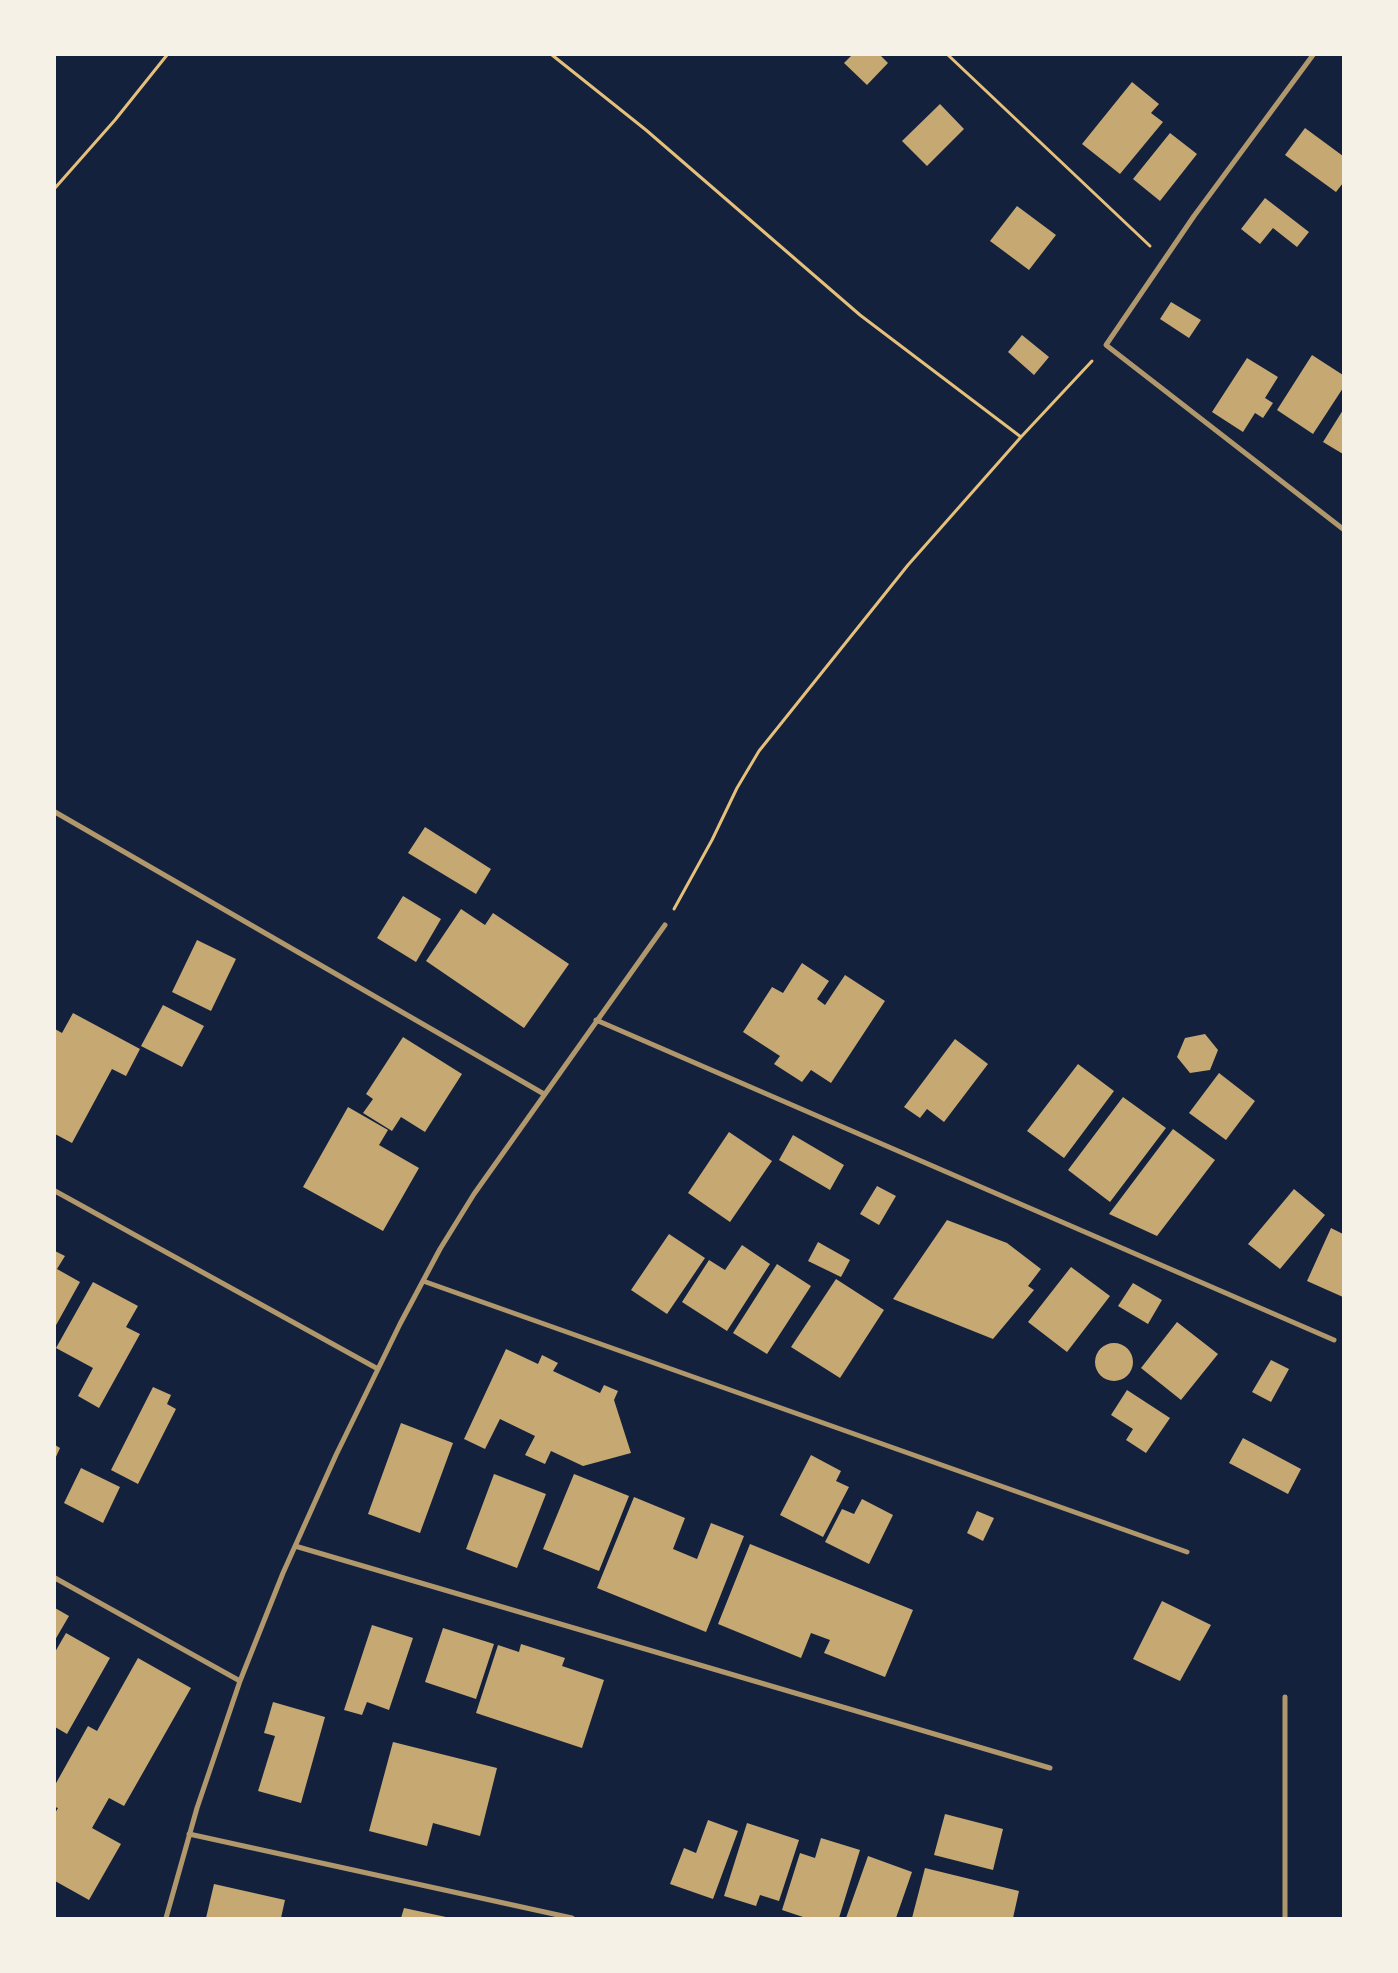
<!DOCTYPE html>
<html>
<head>
<meta charset="utf-8">
<style>
	body { margin:0 }
	#map { position:relative; width:1398px; height:1973px; overflow:hidden; background:#14213d; font-family:Overpass,sans-serif }
	canvas { display:block }
	.frame { position:absolute; inset:0; border:56px solid #f6f1e7; pointer-events:none }
</style>
</head>
<body>
<div id="map">
<canvas width="1398" height="1973"></canvas>
<div class="frame"></div>
</div>
<script>
const c = document.querySelector('canvas').getContext('2d');
c.lineJoin = 'round';
function paint(path, color) {
  c.fillStyle = color;
  c.fill(path, 'evenodd');
}
function poly(rows) {
  const path = new Path2D();
  for (const r of rows) {
    if (r.length === 3) {
      path.moveTo(r[0] + r[2], r[1]);
      path.arc(r[0], r[1], r[2], 0, 2 * Math.PI);
      continue;
    }
    path.moveTo(r[0], r[1]);
    for (let i = 2; i < r.length; i += 2) path.lineTo(r[i], r[i + 1]);
  }
  return path;
}
function trace(path, color, width, dash) {
  c.strokeStyle = color;
  c.lineWidth = width;
  c.lineCap = dash ? 'butt' : 'round';
  c.setLineDash(dash || []);
  c.stroke(path);
}
paint(poly([
	[852,55,880,55,888,63,867,85,844,63],
	[1132,82,1159,104,1151,113,1163,122,1120,174,1082,144],
	[940,104,964,129,927,166,902,141],
	[1305,128,1343,156,1343,183,1336,192,1285,155],
	[1170,133,1197,154,1160,201,1133,179],
	[1265,198,1309,232,1297,247,1273,228,1260,244,1241,229],
	[1017,206,1056,235,1029,270,990,241],
	[1171,302,1201,320,1189,338,1160,319],
	[1022,335,1049,357,1034,375,1008,352],
	[1312,355,1343,375,1343,388,1313,434,1277,410],
	[1247,358,1278,377,1265,398,1273,403,1263,418,1255,413,1243,432,1212,412],
	[1343,410,1343,454,1323,442],
	[425,827,491,869,476,894,408,853],
	[403,896,441,919,416,962,377,938],
	[461,909,485,925,493,913,569,964,524,1028,426,961],
	[197,940,236,959,211,1011,172,992],
	[802,963,829,981,817,999,825,1005,845,975,885,1001,831,1083,811,1070,802,1082,774,1064,780,1056,743,1032,772,987,783,993],
	[163,1005,204,1026,182,1067,141,1046],
	[73,1013,140,1049,126,1076,112,1069,72,1143,55,1134,55,1029,62,1033],
	[1205,1034,1218,1050,1210,1070,1190,1073,1177,1057,1185,1038],
	[403,1037,462,1074,425,1132,401,1117,392,1131,363,1113,373,1099,366,1094],
	[955,1039,988,1064,944,1122,927,1109,920,1118,904,1107],
	[1078,1064,1114,1091,1064,1158,1027,1131],
	[1219,1073,1255,1101,1226,1140,1189,1113],
	[1123,1097,1166,1128,1110,1202,1068,1170],
	[348,1107,388,1130,379,1145,419,1168,383,1231,303,1187],
	[1173,1129,1215,1160,1157,1236,1109,1214],
	[729,1132,772,1161,730,1222,688,1193],
	[793,1135,844,1165,830,1190,779,1160],
	[877,1186,896,1196,879,1225,860,1214],
	[1294,1189,1325,1215,1280,1269,1248,1244],
	[947,1220,1007,1243,1041,1269,1028,1286,1034,1290,993,1339,893,1299],
	[1331,1228,1343,1234,1343,1297,1307,1281],
	[669,1234,705,1258,667,1314,631,1290],
	[818,1242,850,1260,841,1277,808,1261],
	[742,1245,770,1264,727,1331,682,1302,709,1260,725,1270],
	[55,1251,65,1256,57,1269,80,1282,55,1327],
	[777,1264,811,1286,767,1354,733,1333],
	[1071,1267,1110,1296,1067,1352,1028,1322],
	[836,1279,884,1310,840,1378,791,1347],
	[93,1282,138,1306,126,1327,140,1334,99,1408,78,1396,93,1368,56,1348],
	[1133,1283,1162,1300,1148,1324,1118,1306],
	[1177,1322,1218,1354,1181,1400,1141,1368],
	[1114,1362,19],
	[506,1349,538,1364,542,1355,558,1363,553,1371,600,1393,604,1385,618,1391,614,1400,631,1453,583,1466,551,1451,545,1464,525,1455,535,1436,500,1419,485,1449,464,1439],
	[1271,1360,1289,1369,1271,1402,1252,1392],
	[153,1387,171,1395,167,1404,176,1409,138,1484,111,1470],
	[1127,1390,1170,1418,1146,1453,1126,1440,1133,1429,1111,1415],
	[401,1423,453,1443,420,1533,368,1514],
	[1243,1438,1301,1469,1288,1494,1229,1463],
	[55,1445,60,1448,55,1459],
	[811,1455,841,1471,836,1481,849,1487,823,1537,780,1515],
	[81,1468,120,1487,103,1523,64,1503],
	[494,1474,546,1494,517,1568,466,1549],
	[574,1474,629,1496,599,1571,543,1549],
	[634,1497,685,1518,673,1549,697,1559,711,1523,744,1536,706,1632,597,1588],
	[862,1499,893,1515,869,1564,825,1542,842,1509,854,1514],
	[977,1511,994,1518,983,1541,967,1533],
	[750,1544,913,1610,885,1677,824,1653,830,1640,811,1633,801,1658,718,1624],
	[1162,1601,1211,1625,1180,1681,1133,1659],
	[55,1608,69,1616,55,1640],
	[372,1625,413,1638,389,1710,367,1702,362,1715,344,1710],
	[443,1628,494,1644,476,1699,425,1682],
	[66,1633,110,1658,67,1734,55,1727,55,1652],
	[521,1644,565,1658,562,1666,604,1680,582,1748,476,1713,498,1645,519,1652],
	[138,1658,191,1688,124,1806,109,1798,92,1828,121,1844,89,1900,55,1881,55,1813,58,1808,55,1807,55,1785,88,1726,97,1731],
	[273,1702,325,1717,301,1803,258,1791,275,1736,264,1733],
	[393,1742,497,1768,480,1836,433,1823,427,1846,369,1831],
	[945,1814,1003,1829,993,1870,934,1855],
	[708,1820,738,1831,713,1899,670,1884,684,1848,696,1853],
	[747,1823,799,1840,779,1901,760,1895,756,1906,724,1896],
	[821,1838,860,1850,839,1918,806,1918,782,1910,800,1853,815,1858],
	[868,1856,912,1872,896,1918,846,1918],
	[925,1868,1019,1891,1013,1918,912,1918],
	[214,1884,285,1900,281,1918,206,1918],
	[404,1908,446,1917,446,1918,401,1918]
]), '#c6a872');
trace(poly([
	[552,55,646,130,860,315,1021,437],
	[948,55,1150,246],
	[55,188,115,120,167,55],
	[674,909,712,840,737,788,759,751,908,565,1021,437,1092,361]
]), '#e5c07b', 3);
trace(poly([
	[1313,55,1194,216,1106,345,1343,529],
	[55,812,544,1094],
	[596,1020,1334,1340],
	[55,1191,378,1369],
	[423,1281,1187,1552],
	[295,1546,1050,1768],
	[55,1578,240,1681],
	[189,1834,572,1918],
	[166,1918,197,1808,240,1681,283,1573,336,1455,400,1324,440,1249,474,1194,665,925],
	[1285,1918,1285,1697]
]), '#b1986c', 5);
</script>
</body>
</html>
